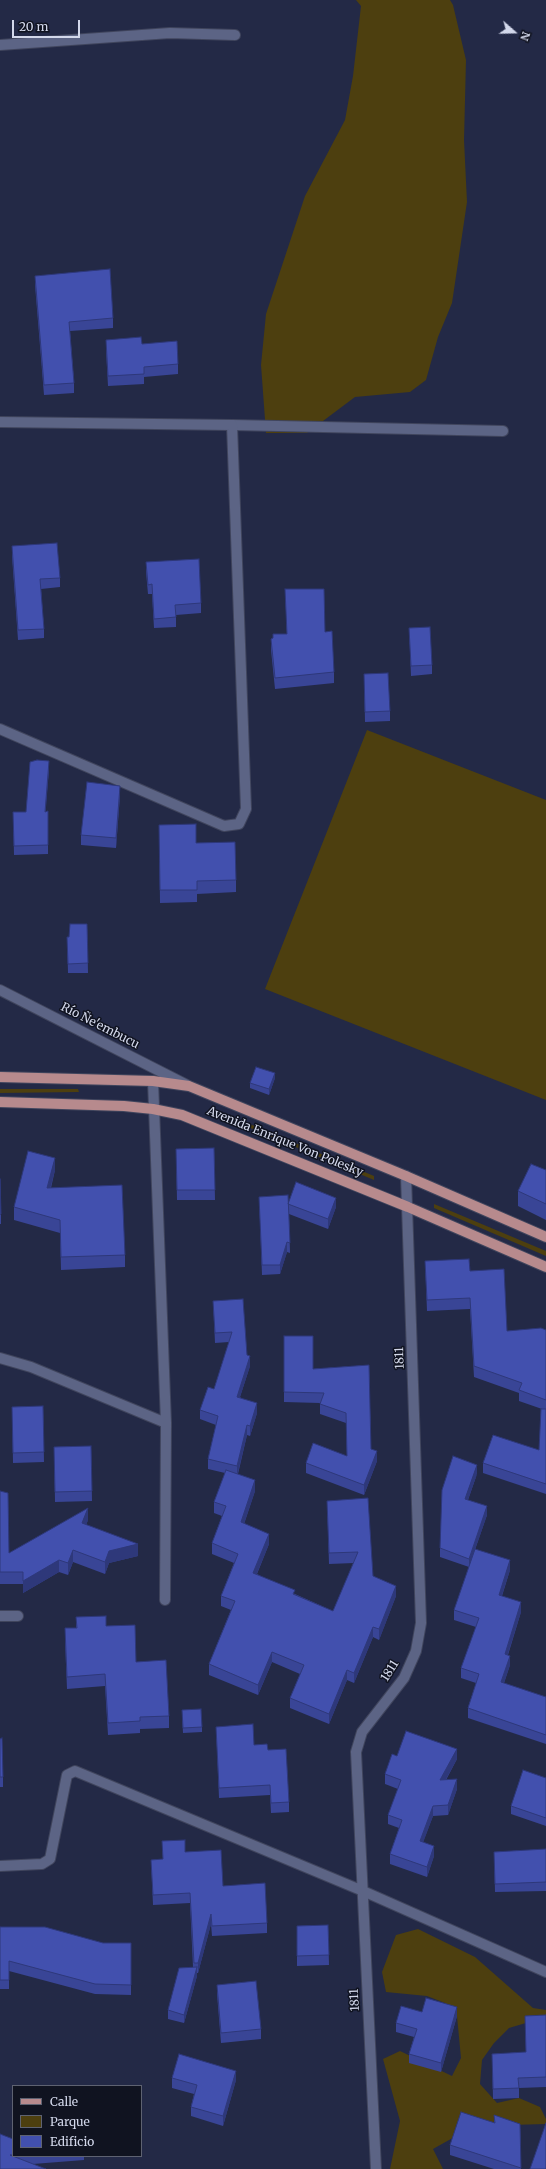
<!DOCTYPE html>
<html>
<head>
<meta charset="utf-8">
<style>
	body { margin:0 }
	#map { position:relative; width:546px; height:2169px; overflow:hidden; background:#232946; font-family:Merriweather,serif }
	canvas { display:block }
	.legend { position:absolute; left:12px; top:2085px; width:130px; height:72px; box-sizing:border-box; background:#101320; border:1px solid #5e6271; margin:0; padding:5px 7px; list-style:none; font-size:12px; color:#d3d8eb }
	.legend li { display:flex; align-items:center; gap:8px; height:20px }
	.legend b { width:20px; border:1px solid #5e6271 }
	.north { position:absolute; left:494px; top:12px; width:40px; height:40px; -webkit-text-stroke:3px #101320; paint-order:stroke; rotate:110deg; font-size:11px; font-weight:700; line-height:16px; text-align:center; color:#d3d8eb }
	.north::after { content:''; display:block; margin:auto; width:14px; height:18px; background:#d3d8eb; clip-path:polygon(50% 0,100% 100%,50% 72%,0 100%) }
	.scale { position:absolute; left:12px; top:20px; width:68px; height:18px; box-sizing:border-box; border:2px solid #d3d8eb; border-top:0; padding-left:5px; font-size:12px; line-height:14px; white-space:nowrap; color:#d3d8eb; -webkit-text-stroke:3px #101320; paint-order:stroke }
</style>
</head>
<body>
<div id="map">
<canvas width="546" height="2169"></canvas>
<ul class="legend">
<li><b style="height:5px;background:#b78a8d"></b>Calle</li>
<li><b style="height:11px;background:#4d3f0f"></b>Parque</li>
<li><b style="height:11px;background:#4250ae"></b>Edificio</li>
</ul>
<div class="north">N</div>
<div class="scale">20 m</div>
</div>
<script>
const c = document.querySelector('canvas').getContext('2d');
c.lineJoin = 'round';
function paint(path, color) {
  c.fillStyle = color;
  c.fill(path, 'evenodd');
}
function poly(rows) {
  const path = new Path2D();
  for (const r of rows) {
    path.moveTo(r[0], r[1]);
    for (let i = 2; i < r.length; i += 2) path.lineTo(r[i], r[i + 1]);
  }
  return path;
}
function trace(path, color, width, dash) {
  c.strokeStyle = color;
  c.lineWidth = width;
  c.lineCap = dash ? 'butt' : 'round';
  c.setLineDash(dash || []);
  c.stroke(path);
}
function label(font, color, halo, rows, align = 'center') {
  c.font = font + ' Merriweather,serif';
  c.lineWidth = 3;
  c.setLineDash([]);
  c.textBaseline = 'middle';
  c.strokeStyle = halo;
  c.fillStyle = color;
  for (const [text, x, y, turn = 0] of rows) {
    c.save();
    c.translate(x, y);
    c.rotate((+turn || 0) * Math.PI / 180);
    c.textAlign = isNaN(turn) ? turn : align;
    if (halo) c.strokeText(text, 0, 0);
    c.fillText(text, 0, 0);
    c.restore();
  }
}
paint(poly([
	[356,0,450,0,453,5,466,60,464,140,467,202,452,303,438,337,426,380,410,392,355,397,307,433,266,433,261,365,266,314,305,196,345,120,353,76,361,6],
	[367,730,546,800,546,1100,265,989],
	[0,1089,78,1089,79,1092,0,1093],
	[240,1120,374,1176,374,1180,241,1124],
	[434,1204,546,1251,546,1256,434,1208],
	[418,1929,475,1957,533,2008,546,2010,546,2017,509,2028,494,2043,482,2060,480,2084,497,2103,519,2098,540,2107,546,2119,546,2124,474,2126,433,2149,443,2169,390,2169,400,2121,383,2059,400,2051,452,2076,461,2058,457,2016,445,2003,427,1996,386,1992,382,1972,396,1935]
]), '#4d3f0f');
const lane = poly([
	[232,425,503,431],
	[0,1616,18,1616]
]);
const street = poly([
	[0,45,170,33,235,35],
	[0,422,232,425,246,809,239,824,224,826,0,729],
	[0,990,187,1085],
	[153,1081,166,1423,165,1600],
	[0,1358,31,1367,166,1423],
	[0,1866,42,1864,50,1859,67,1775,75,1771,363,1891,546,1972],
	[376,2169,356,1752,362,1732,404,1678,416,1651,421,1623,406,1176]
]);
const primary = poly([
	[0,1077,153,1081,189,1086,406,1176,546,1237],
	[0,1102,124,1106,153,1109,182,1115,408,1207,546,1267]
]);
trace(lane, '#40455d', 12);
trace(street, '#40455d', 12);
trace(primary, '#40455d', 12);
trace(lane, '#5c6485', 10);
trace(street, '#5c6485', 10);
trace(primary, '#b78a8d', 10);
paint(poly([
	[35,276,113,318,113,328,70,331,74,383,74,393,44,395,35,285],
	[106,340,142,344,178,364,178,374,144,377,144,384,108,386,106,350],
	[12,546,60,578,60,587,41,589,44,629,44,638,18,640,12,556],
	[146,562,201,603,201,613,176,615,176,627,154,628,152,594,148,594,146,572],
	[285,589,325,632,334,672,334,683,275,689,271,650,271,639,287,634],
	[409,628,432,665,432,674,411,676],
	[364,674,390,711,390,721,365,722],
	[49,770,45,812,48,811,48,854,14,855,13,812,26,812],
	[120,795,116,848,81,845,81,835],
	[159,825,196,843,236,880,236,892,197,894,197,902,160,903],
	[87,924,88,973,68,973,67,937,69,937],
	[275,1078,269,1095,250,1088,250,1083],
	[214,1148,215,1200,177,1200,176,1149],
	[55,1170,51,1188,125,1255,125,1267,61,1270,60,1233,14,1220,14,1207],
	[546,1170,546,1220,518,1206,518,1191],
	[0,1179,1,1214,1,1224,0,1224],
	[259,1197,288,1204,336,1207,328,1229,289,1214,290,1253,287,1252,280,1274,262,1275],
	[425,1261,470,1271,507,1331,546,1330,546,1494,483,1473,483,1463,539,1450,542,1409,519,1401,519,1393,474,1377,470,1309,427,1311],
	[213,1301,247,1355,250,1366,240,1397,257,1413,250,1436,247,1435,238,1474,255,1491,244,1524,269,1544,257,1574,295,1594,333,1611,354,1563,329,1564,327,1501,373,1576,396,1596,379,1640,373,1637,354,1683,347,1680,329,1724,290,1708,290,1698,300,1674,272,1662,258,1695,209,1675,209,1664,231,1610,221,1606,221,1596,234,1563,212,1554,212,1543,222,1516,214,1513,214,1502,225,1473,208,1469,208,1459,216,1425,200,1419,200,1410,214,1389,229,1342,215,1343],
	[284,1336,313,1369,369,1365,371,1449,377,1461,364,1495,306,1473,306,1463,347,1456,346,1423,320,1414,320,1403,284,1402],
	[43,1406,44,1462,13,1463,12,1407],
	[91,1446,92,1501,55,1502,54,1447],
	[477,1474,468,1500,487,1515,469,1567,440,1557,440,1548],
	[0,1491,9,1553,88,1520,86,1525,138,1556,109,1563,105,1574,73,1562,68,1575,59,1572,23,1593,23,1584,0,1584],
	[510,1570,502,1596,521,1612,508,1655,510,1665,504,1683,546,1697,546,1744,468,1718,468,1708,476,1683,461,1678,461,1668,476,1627,454,1620,454,1610],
	[76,1617,106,1626,136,1662,169,1716,169,1728,140,1729,140,1733,108,1735,105,1686,67,1689,65,1640,65,1628,76,1628],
	[182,1715,202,1727,202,1732,183,1733],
	[216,1727,254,1745,268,1750,289,1802,289,1812,271,1813,270,1795,219,1798],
	[0,1739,3,1777,3,1787,0,1787],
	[397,1756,457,1759,446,1780,457,1789,448,1815,433,1816,423,1842,434,1856,427,1877,390,1864,390,1854,399,1828,388,1824,388,1815,398,1789,385,1784,385,1774],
	[546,1778,546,1826,511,1814,511,1806],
	[162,1841,185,1852,223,1886,267,1923,267,1933,212,1936,211,1924,198,1973,197,1973,197,1976,184,2023,168,2019,168,2010,193,1967,190,1903,153,1905,151,1860,163,1859],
	[546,1849,546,1891,495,1892,494,1852],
	[328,1925,329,1965,297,1966,297,1926],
	[0,1927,103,1943,131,1943,131,1995,95,1994,9,1971,9,1989,0,1989],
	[217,1985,261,2029,261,2039,221,2043,217,1994],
	[546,2015,546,2087,519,2088,519,2098,493,2099,492,2054,526,2052,525,2016],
	[457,2016,441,2072,409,2063,409,2054,414,2037,396,2032,396,2023],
	[172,2078,236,2080,223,2126,191,2116,191,2107,194,2094,172,2088],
	[494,2115,520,2124,521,2169,494,2169,450,2155,450,2145,494,2123],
	[13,2139,13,2156,84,2156,84,2160,33,2164,0,2169]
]), '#394596');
paint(poly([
	[49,761,49,770,45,820,45,812],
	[120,786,120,795,116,848,116,838],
	[275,1073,275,1078,269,1095,269,1089],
	[55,1158,55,1170,47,1201,47,1188],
	[336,1198,336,1207,328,1229,328,1219],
	[287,1242,287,1252,280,1274,280,1265],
	[250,1356,250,1366,237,1406,237,1397],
	[257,1403,257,1413,250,1436,250,1426],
	[247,1425,247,1435,237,1476,237,1466],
	[377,1451,377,1461,364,1495,364,1485],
	[477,1465,477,1474,465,1508,465,1499],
	[255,1480,255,1491,241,1533,241,1522],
	[487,1506,487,1515,469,1567,469,1559],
	[88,1508,88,1520,82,1536,82,1523],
	[269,1534,269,1544,253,1583,253,1573],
	[138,1544,138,1556,109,1563,105,1574,105,1562,109,1551],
	[73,1550,73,1562,68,1575,68,1563],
	[59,1560,59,1572,23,1593,23,1581],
	[510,1560,510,1570,499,1604,499,1595],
	[396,1586,396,1596,379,1640,379,1629],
	[521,1602,521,1612,505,1663,505,1654],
	[373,1627,373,1637,354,1683,354,1673],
	[272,1652,272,1662,258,1695,258,1685],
	[510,1656,510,1665,501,1692,501,1682],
	[347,1670,347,1680,329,1724,329,1714],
	[457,1749,457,1759,440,1790,440,1780],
	[457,1779,457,1789,448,1815,448,1805],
	[433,1806,433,1816,420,1851,420,1841],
	[434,1846,434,1856,427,1877,427,1867],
	[211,1914,211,1924,198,1973,198,1963],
	[197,1967,197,1976,184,2023,184,2015],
	[457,2007,457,2016,441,2072,441,2063],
	[236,2071,236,2080,223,2126,223,2116]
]), '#2e387a');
const building = poly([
	[110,269,113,318,69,322,74,383,44,385,35,276,110,269],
	[141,337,142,344,177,341,178,364,144,367,144,374,108,376,106,340,141,337],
	[57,543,60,578,40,579,44,629,18,630,12,546,57,543],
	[199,559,201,603,175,605,176,617,154,619,152,584,148,585,146,562,199,559],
	[285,589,324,589,325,632,332,631,334,672,275,678,271,639,273,638,273,634,287,634,285,589],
	[430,627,432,665,411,666,409,628,430,627],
	[388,673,390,711,365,712,364,674,388,673],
	[37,760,49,761,45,812,48,811,48,845,14,846,13,812,26,812,30,762,37,760],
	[87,782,120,786,116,838,81,835,87,782],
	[196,824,196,843,235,842,236,880,197,881,197,890,160,890,159,825,196,824],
	[70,924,87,924,88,963,68,964,67,937,69,937,70,924],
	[256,1067,275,1073,269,1089,250,1083,256,1067],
	[214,1148,215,1190,177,1190,176,1149,214,1148],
	[28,1151,55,1158,47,1188,122,1185,125,1255,61,1257,60,1220,14,1207,28,1151],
	[531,1164,546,1170,546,1204,518,1191,531,1164],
	[0,1179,1,1214,0,1215,0,1179],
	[296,1182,336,1198,328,1219,288,1204,296,1182],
	[288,1195,290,1243,287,1242,280,1265,262,1265,259,1197,288,1195],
	[469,1259,470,1271,504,1269,507,1331,541,1328,546,1330,546,1400,519,1390,522,1383,474,1366,470,1298,427,1300,425,1261,469,1259],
	[243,1299,247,1355,250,1356,237,1397,257,1403,250,1426,247,1425,237,1466,208,1459,218,1416,200,1410,208,1387,214,1389,232,1332,215,1333,213,1301,243,1299],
	[284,1336,313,1336,313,1369,369,1365,371,1449,377,1451,364,1485,306,1463,313,1443,347,1456,346,1413,320,1404,324,1393,284,1392,284,1336],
	[43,1406,44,1452,13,1453,12,1407,43,1406],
	[541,1409,546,1409,546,1484,483,1463,493,1435,539,1450,541,1409],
	[91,1446,92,1491,55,1492,54,1447,91,1446],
	[453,1456,477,1465,465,1499,487,1506,469,1559,440,1548,442,1490,453,1456],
	[226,1470,255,1480,241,1522,269,1534,253,1573,295,1590,293,1594,333,1611,358,1552,329,1553,327,1501,368,1498,373,1576,396,1586,379,1629,373,1627,354,1673,347,1670,329,1714,290,1698,304,1665,272,1652,258,1685,209,1664,235,1601,221,1596,238,1554,212,1543,226,1506,214,1502,226,1470],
	[0,1491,8,1493,9,1553,88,1508,82,1523,138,1544,109,1551,105,1562,73,1550,68,1563,59,1560,23,1581,23,1572,0,1572,0,1491],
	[475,1549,510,1560,499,1595,521,1602,505,1654,510,1656,501,1682,546,1697,546,1735,468,1708,479,1674,461,1668,479,1618,454,1610,475,1549],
	[106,1616,106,1626,135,1625,136,1662,166,1660,169,1716,140,1717,140,1721,108,1723,105,1674,67,1677,65,1628,77,1628,76,1617,106,1616],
	[201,1709,202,1727,183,1728,182,1710,201,1709],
	[253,1724,254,1745,267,1744,268,1750,286,1749,289,1802,271,1803,270,1785,219,1788,216,1727,253,1724],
	[406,1731,457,1749,440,1780,457,1779,448,1805,433,1806,420,1841,434,1846,427,1867,390,1854,402,1820,388,1815,401,1780,385,1774,392,1754,397,1756,406,1731],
	[2,1738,3,1777,0,1777,0,1739,2,1738],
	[523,1770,546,1778,546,1818,511,1806,523,1770],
	[185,1840,185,1852,221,1850,223,1886,265,1883,267,1923,212,1926,211,1914,198,1963,194,1963,190,1893,153,1895,151,1860,163,1859,162,1841,185,1840],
	[546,1849,546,1882,495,1884,494,1852,546,1849],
	[328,1925,329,1955,297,1956,297,1926,328,1925],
	[0,1927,45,1927,103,1943,131,1943,131,1985,95,1984,9,1961,9,1980,0,1980,0,1927],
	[197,1967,184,2015,168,2010,179,1968,197,1967],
	[256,1981,261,2029,221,2033,217,1985,256,1981],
	[426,1998,457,2007,441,2063,409,2054,417,2029,396,2023,401,2006,422,2012,426,1998],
	[546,2015,546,2077,518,2078,519,2088,493,2089,492,2054,526,2052,525,2016,546,2015],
	[179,2054,236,2071,223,2116,191,2107,197,2085,172,2078,179,2054],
	[461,2112,495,2123,494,2115,520,2124,521,2168,450,2145,461,2112],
	[546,2123,546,2169,530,2169,546,2123],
	[0,2134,13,2139,13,2155,10,2155,46,2169,0,2169,0,2134]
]);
paint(building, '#4250ae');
trace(building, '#2e387a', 1);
label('12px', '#d3d8eb', '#101320', [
	["Río Ñe'embucu",100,1026,27],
	["Avenida Enrique Von Polesky",285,1142,22],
	["1811",400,1358,-92],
	["1811",390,1671,-58],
	["1811",355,2000,-93]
]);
</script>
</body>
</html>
